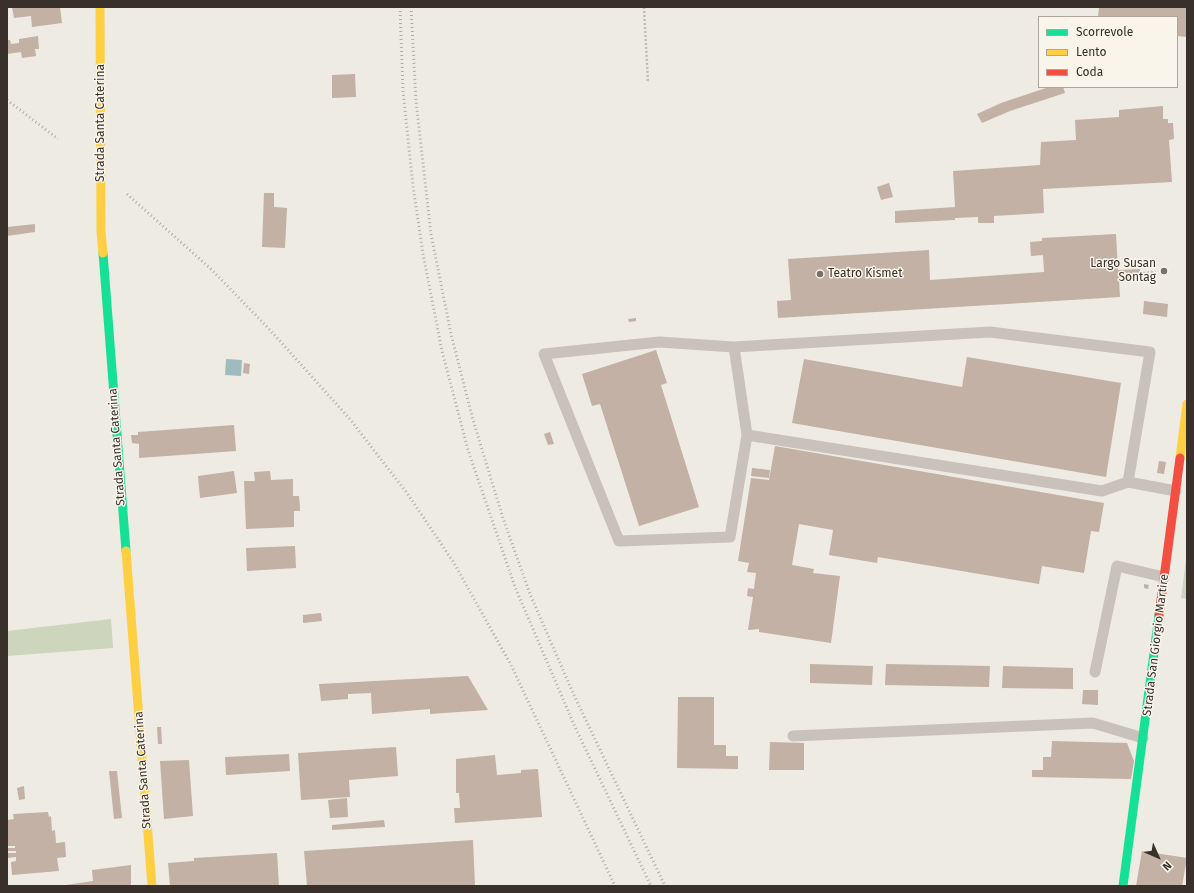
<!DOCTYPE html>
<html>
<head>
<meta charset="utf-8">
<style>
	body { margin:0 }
	#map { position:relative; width:1194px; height:893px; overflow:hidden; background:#eeebe3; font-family:"Fira Sans",sans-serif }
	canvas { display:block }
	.frame { position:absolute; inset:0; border:8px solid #393029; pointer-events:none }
	.legend { position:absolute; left:1038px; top:16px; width:140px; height:72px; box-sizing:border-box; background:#faf5eb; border:1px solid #ada69d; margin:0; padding:5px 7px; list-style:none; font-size:12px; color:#393029 }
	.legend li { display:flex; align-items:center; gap:8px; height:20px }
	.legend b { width:20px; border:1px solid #ada69d }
	.north { position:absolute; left:1138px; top:837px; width:40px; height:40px; -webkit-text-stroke:3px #faf5eb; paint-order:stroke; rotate:135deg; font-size:11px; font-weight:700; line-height:16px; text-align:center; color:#393029 }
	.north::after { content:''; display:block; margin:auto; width:14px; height:18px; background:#393029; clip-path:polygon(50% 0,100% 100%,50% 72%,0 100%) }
</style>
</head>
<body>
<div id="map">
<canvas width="1194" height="893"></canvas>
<div class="frame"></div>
<ul class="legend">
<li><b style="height:5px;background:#16e098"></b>Scorrevole</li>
<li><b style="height:5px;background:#ffcf43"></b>Lento</li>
<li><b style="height:5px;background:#f24e42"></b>Coda</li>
</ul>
<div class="north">N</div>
</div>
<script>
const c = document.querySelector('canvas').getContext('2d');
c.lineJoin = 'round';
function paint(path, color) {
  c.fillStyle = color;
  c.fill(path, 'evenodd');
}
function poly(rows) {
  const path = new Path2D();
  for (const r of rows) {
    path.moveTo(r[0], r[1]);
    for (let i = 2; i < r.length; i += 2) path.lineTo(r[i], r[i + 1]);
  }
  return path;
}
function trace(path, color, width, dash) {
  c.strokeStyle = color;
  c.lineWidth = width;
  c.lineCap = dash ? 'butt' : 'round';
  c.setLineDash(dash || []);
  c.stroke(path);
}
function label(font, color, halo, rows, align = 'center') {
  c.font = font + ' "Fira Sans",sans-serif';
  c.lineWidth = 3;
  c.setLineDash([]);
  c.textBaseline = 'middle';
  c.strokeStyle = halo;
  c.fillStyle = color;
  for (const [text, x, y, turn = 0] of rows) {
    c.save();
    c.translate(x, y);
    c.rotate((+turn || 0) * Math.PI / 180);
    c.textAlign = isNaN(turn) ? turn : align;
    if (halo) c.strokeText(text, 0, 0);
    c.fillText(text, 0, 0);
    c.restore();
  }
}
paint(poly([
	[1187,552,1187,599,1181,598],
	[111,619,113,648,7,656,7,631]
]), '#cdd5bc');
paint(poly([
	[226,359,242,360,241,376,225,375]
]), '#9ebcc0');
paint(poly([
	[12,7,60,7,62,23,32,27,31,16,14,18],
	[1099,7,1187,7,1187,37,1177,36,1177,17,1098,17],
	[38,36,39,49,35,49,36,56,22,58,21,52,7,54,7,40,10,40,11,44,19,43,19,39],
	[355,74,356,97,332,98,332,75],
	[1049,87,1063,87,1065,93,1010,111,982,123,977,114,1001,103],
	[1163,106,1163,119,1168,119,1168,123,1173,123,1174,139,1169,140,1172,182,1043,189,1044,213,994,216,994,223,978,223,978,217,955,218,955,220,895,223,895,211,955,207,953,171,1040,165,1041,142,1076,140,1075,120,1119,117,1119,110],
	[889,183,893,197,881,200,877,187],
	[264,193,274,193,274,207,287,208,285,248,262,247],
	[35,224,35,232,7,236,7,227],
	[1116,234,1118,270,1140,269,1141,278,1119,280,1120,297,778,318,777,301,791,300,788,259,929,250,930,280,1044,272,1043,255,1031,256,1030,242,1042,241,1042,238],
	[1144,301,1168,304,1167,317,1143,314],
	[636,318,636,321,629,322,628,319],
	[656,350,667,383,661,385,699,507,639,526,600,404,592,406,582,374],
	[967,357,1121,383,1106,477,792,423,804,359,962,387],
	[244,363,250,364,249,374,243,373],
	[234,425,236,451,139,458,139,444,132,443,131,435,138,435,138,432],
	[550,432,554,444,548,445,544,434],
	[775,446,1104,503,1099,532,1091,531,1084,573,1042,566,1039,584,878,557,877,563,829,555,833,530,799,524,792,565,814,569,813,573,840,576,831,643,759,632,759,629,748,630,753,597,747,596,748,588,754,589,756,573,747,572,749,563,738,561,751,478,769,480],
	[1159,461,1166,462,1164,474,1157,473],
	[752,468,770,470,769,478,751,476],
	[234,471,237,493,200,498,198,476],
	[270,471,271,480,293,479,293,496,299,496,300,507,300,511,294,511,294,527,246,529,244,481,255,481,254,472],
	[295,546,296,568,247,571,246,548],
	[1144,584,1149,585,1148,589,1144,588],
	[321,613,322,621,303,623,303,615],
	[810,664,873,666,872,685,810,683],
	[886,664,990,666,989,687,885,685],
	[1003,666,1073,668,1073,689,1002,688],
	[468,676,488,710,430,714,430,709,372,714,371,693,348,694,348,699,321,701,319,684],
	[1083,690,1098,690,1098,705,1082,704],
	[678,697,714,697,714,745,726,745,726,756,738,756,738,769,677,768],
	[157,727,161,727,162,744,158,744],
	[1052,741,1127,743,1134,761,1131,779,1032,777,1032,770,1043,770,1043,757,1051,757],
	[770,742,804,743,804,770,769,770],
	[396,747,398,776,349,780,350,797,301,800,298,753],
	[289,754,290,771,226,775,225,757],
	[495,755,497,775,521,773,521,770,538,769,542,817,455,823,454,808,460,808,459,793,456,793,456,759],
	[189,760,193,816,164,819,160,761],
	[109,771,117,771,122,818,114,819],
	[24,786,25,799,19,800,17,788],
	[347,798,348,817,330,818,328,800],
	[48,812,49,817,51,816,52,831,55,830,56,843,65,842,66,857,57,858,59,871,12,875,11,862,16,861,16,857,7,858,7,853,16,853,16,851,7,851,7,848,15,848,15,846,7,846,7,820,14,819,13,814],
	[384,820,385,827,332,830,332,825],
	[473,840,475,886,307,886,304,851],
	[1142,851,1187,858,1182,886,1136,886],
	[277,853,279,886,170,886,168,863,194,861,194,858],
	[131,865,131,886,59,886,93,881,92,870]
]), '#c2b1a4');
trace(poly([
	[644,7,648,83],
	[1119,275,1156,272]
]), '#c0bbb4', 2.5, [2, 2]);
trace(poly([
	[734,347,659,342,544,354,619,541,730,537,747,435,734,347,990,332,1150,352,1128,482],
	[747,435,1102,491,1128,482,1176,491],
	[1095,672,1117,566,1164,577],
	[793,736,1093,723,1143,738]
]), '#c8c2bb', 11);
trace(poly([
	[103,253,126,551],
	[1123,886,1159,615]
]), '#16e098', 9);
trace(poly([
	[100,7,101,232,103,253],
	[1180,458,1187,404],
	[126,551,152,886]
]), '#ffcf43', 9);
trace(poly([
	[1159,615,1180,458]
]), '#f24e42', 9);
trace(poly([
	[400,7,403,91,413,186,423,254,442,351,468,450,515,587,575,727,651,886],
	[411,7,416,101,431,234,451,334,473,420,503,518,530,594,573,693,665,886],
	[7,100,58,139],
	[127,194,212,270,270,330,349,418,407,493,454,563,511,665,615,886]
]), '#afaba6', 3, [1, 3]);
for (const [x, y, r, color] of [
	[1164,271,4,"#78716a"],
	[820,274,4,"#78716a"]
]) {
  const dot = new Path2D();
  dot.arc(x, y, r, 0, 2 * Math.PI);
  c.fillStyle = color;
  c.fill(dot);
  trace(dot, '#faf5eb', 1.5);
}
label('12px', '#393029', '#faf5eb', [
	["Strada Santa Caterina",101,123,-90],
	["Strada Santa Caterina",117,447,-94],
	["Strada San Giorgio Martire",1156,645,-83],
	["Strada Santa Caterina",143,770,-94]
]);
label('12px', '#393029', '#faf5eb', [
	["Largo Susan",1156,264],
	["Sontag",1156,278],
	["Teatro Kismet",828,274,"left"]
], 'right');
</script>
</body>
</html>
